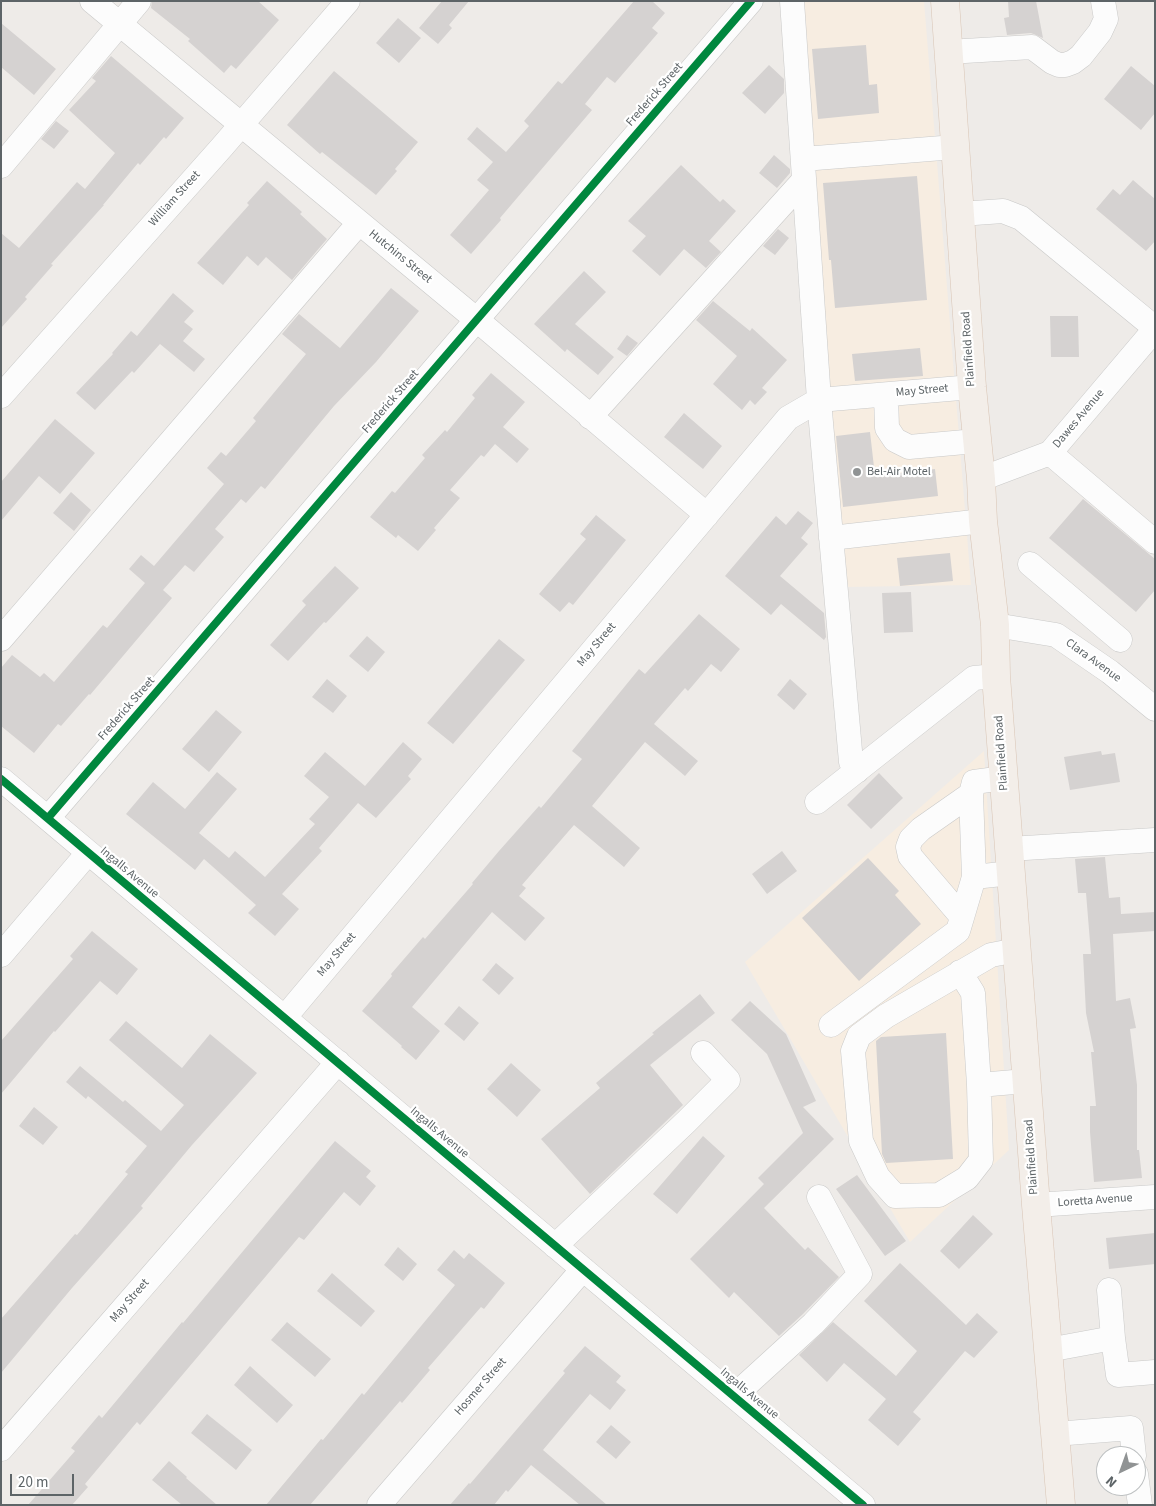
<!DOCTYPE html>
<html>
<head>
<meta charset="utf-8">
<style>
	body { margin:0 }
	#map { position:relative; width:1156px; height:1506px; overflow:hidden; background:#eeebe8; font-family:"Source Sans 3",sans-serif }
	canvas { display:block }
	.frame { position:absolute; inset:0; border:2px solid #5d6467; pointer-events:none }
	.north { position:absolute; left:1096px; top:1446px; width:50px; height:50px; box-sizing:border-box; background:#fff; border:1px solid #bec1c2; border-radius:50%; rotate:222deg; font-size:14px; font-weight:700; line-height:20px; text-align:center; color:#5d6467 }
	.north::after { content:''; display:block; margin:auto; width:18px; height:22px; background:#909394; clip-path:polygon(50% 0,100% 100%,50% 72%,0 100%) }
	.scale { position:absolute; left:10px; top:1474px; width:64px; height:22px; box-sizing:border-box; border:2px solid #5d6467; border-top:0; padding-left:6px; font-size:15px; line-height:18px; white-space:nowrap; color:#5d6467; -webkit-text-stroke:4px #fff; paint-order:stroke }
</style>
</head>
<body>
<div id="map">
<canvas width="1156" height="1506"></canvas>
<div class="frame"></div>
<div class="north">N</div>
<div class="scale">20 m</div>
</div>
<script>
const c = document.querySelector('canvas').getContext('2d');
c.lineJoin = 'round';
function paint(path, color) {
  c.fillStyle = color;
  c.fill(path, 'evenodd');
}
function poly(rows) {
  const path = new Path2D();
  for (const r of rows) {
    path.moveTo(r[0], r[1]);
    for (let i = 2; i < r.length; i += 2) path.lineTo(r[i], r[i + 1]);
  }
  return path;
}
function trace(path, color, width, dash) {
  c.strokeStyle = color;
  c.lineWidth = width;
  c.lineCap = dash ? 'butt' : 'round';
  c.setLineDash(dash || []);
  c.stroke(path);
}
function label(font, color, halo, rows, align = 'center') {
  c.font = font + ' "Source Sans 3",sans-serif';
  c.lineWidth = 4.5;
  c.setLineDash([]);
  c.textBaseline = 'middle';
  c.strokeStyle = halo;
  c.fillStyle = color;
  for (const [text, x, y, turn = 0] of rows) {
    c.save();
    c.translate(x, y);
    c.rotate((+turn || 0) * Math.PI / 180);
    c.textAlign = isNaN(turn) ? turn : align;
    if (halo) c.strokeText(text, 0, 0);
    c.fillText(text, 0, 0);
    c.restore();
  }
}
paint(poly([
	[800,1,924,1,971,585,845,587],
	[984,751,1009,1150,910,1242,745,962]
]), '#f7ede1');
paint(poly([
	[152,1,258,1,279,20,236,69,231,65,224,73,188,41,190,39,151,8],
	[442,1,469,1,449,25,452,28,438,44,419,28],
	[634,1,652,1,665,13,652,28,658,33,615,83,607,77,585,104,592,110,500,218,501,220,471,254,450,235,489,190,477,180,493,162,467,139,477,127,506,152,529,126,524,121,558,81,562,84],
	[1008,1,1036,1,1043,38,1031,33,1007,35,1004,18,1009,17],
	[398,18,421,38,399,63,376,43],
	[1,23,56,69,34,95,1,67],
	[866,45,869,85,877,84,879,113,818,119,812,49],
	[111,56,184,118,166,139,164,137,140,165,138,163,103,205,104,205,51,264,53,265,25,297,27,299,1,328,1,233,19,248,77,182,85,189,115,153,69,110,96,81,92,78],
	[769,65,784,79,784,93,765,114,742,93],
	[1131,66,1155,86,1155,113,1141,130,1104,99],
	[334,71,418,142,395,169,397,171,376,195,322,152,320,154,287,125],
	[56,121,69,131,54,149,41,139],
	[774,155,790,169,790,173,777,188,759,173],
	[681,165,720,202,723,199,736,211,709,241,721,252,706,268,684,249,660,276,632,251,646,236,628,221],
	[917,176,927,300,835,308,831,260,829,260,823,183],
	[1133,180,1155,199,1155,241,1146,251,1096,209,1113,189,1120,195],
	[267,181,302,212,300,214,327,239,292,280,266,257,258,266,247,256,223,285,197,263,249,205,247,203],
	[778,229,789,238,775,255,763,246],
	[584,271,606,292,575,324,614,357,598,375,567,349,565,352,534,324],
	[391,288,419,311,376,362,334,406,265,489,261,486,246,503,241,499,215,529,224,537,194,572,185,565,163,590,172,598,90,695,89,694,61,726,58,724,34,753,1,726,1,668,12,655,40,677,44,673,54,682,103,625,107,628,145,583,129,569,141,555,154,566,224,484,207,468,221,452,226,456,256,421,253,418,306,354,282,334,299,314,340,348],
	[173,293,194,311,184,322,193,329,183,341,205,359,194,372,160,344,134,373,132,371,95,410,76,393,113,354,112,353,131,331,137,336],
	[713,301,750,331,752,328,787,360,762,388,767,392,755,405,750,400,742,410,713,384,737,356,696,320],
	[1050,316,1078,316,1079,357,1051,357],
	[627,335,638,343,627,356,617,349],
	[920,348,923,376,855,381,852,354],
	[491,373,525,402,503,427,529,449,517,463,495,444,484,457,481,455,450,490,460,498,434,528,436,530,418,551,398,535,396,538,370,517,392,491,395,493,425,458,422,455,445,430,447,432,475,398,472,395],
	[684,413,722,446,703,469,664,437],
	[55,419,95,453,60,494,39,476,1,521,1,482],
	[870,432,875,476,935,469,938,496,843,507,836,436],
	[71,492,91,510,74,531,53,513],
	[1083,499,1155,559,1155,590,1136,612,1049,538],
	[798,511,813,523,801,538,808,544,780,576,824,613,826,637,824,640,781,604,771,615,725,576,776,516,786,525],
	[596,515,626,540,573,605,569,602,560,612,539,594,586,539,580,534],
	[950,553,953,581,900,586,897,558],
	[335,566,359,588,326,623,324,622,288,661,270,645,306,605,302,601],
	[911,592,913,632,884,633,882,593],
	[699,614,740,649,721,672,711,664,688,691,685,688,654,724,698,761,685,776,645,742,592,806,640,848,624,867,574,825,522,885,526,888,519,896,545,918,525,941,492,912,412,1007,440,1031,416,1060,401,1047,402,1046,362,1011,392,976,391,974,423,937,425,939,473,884,472,883,499,851,539,806,541,808,582,759,572,751,639,669,645,674],
	[367,636,385,652,368,672,349,656],
	[499,639,525,660,453,744,427,723],
	[327,679,347,696,333,713,312,697],
	[790,679,807,694,794,710,777,695],
	[216,710,242,732,209,772,182,749],
	[403,742,422,759,408,776,411,779,376,818,358,803,319,848,322,851,282,894,299,909,275,936,248,913,256,905,204,859,195,870,126,814,153,782,185,809,217,772,237,789,199,833,229,858,235,851,265,877,315,824,309,819,329,797,304,776,325,752,365,786],
	[1101,751,1102,755,1115,753,1120,782,1070,790,1064,757],
	[879,773,903,798,871,829,847,805],
	[782,851,797,871,767,894,752,874],
	[1105,857,1109,898,1120,897,1121,914,1155,912,1155,931,1113,934,1116,1001,1130,998,1136,1028,1130,1029,1137,1085,1137,1150,1139,1150,1142,1178,1094,1182,1090,1132,1090,1106,1096,1106,1091,1052,1094,1052,1086,1013,1083,954,1091,954,1086,893,1078,893,1075,859],
	[868,858,899,891,895,895,921,924,859,981,802,918],
	[92,931,138,969,117,995,100,981,55,1032,54,1031,1,1094,1,1041,73,959,70,956],
	[496,963,514,978,499,995,482,980],
	[700,994,715,1013,650,1065,683,1105,590,1194,541,1139,600,1088,596,1083,654,1034,652,1033],
	[750,1001,786,1034,816,1101,803,1107,834,1139,764,1208,805,1250,808,1247,839,1277,803,1314,779,1336,734,1292,729,1298,690,1259,764,1184,758,1178,803,1133,767,1054,731,1020],
	[459,1006,479,1023,464,1041,444,1024],
	[126,1021,182,1068,210,1034,257,1073,192,1145,141,1206,143,1208,72,1288,1,1373,1,1319,75,1234,77,1235,128,1174,125,1172,147,1146,88,1096,86,1099,66,1082,80,1066,123,1102,125,1100,161,1131,184,1105,109,1040],
	[946,1033,953,1159,886,1163,882,1154,876,1041,881,1037],
	[511,1063,541,1090,517,1117,487,1089],
	[34,1107,58,1127,43,1145,19,1126],
	[703,1136,725,1156,677,1214,653,1194],
	[335,1141,371,1171,366,1177,376,1186,360,1206,344,1192,304,1240,299,1237,140,1425,137,1422,85,1484,88,1487,72,1505,28,1505,75,1451,71,1448,99,1415,102,1418,182,1322,183,1323],
	[857,1175,906,1241,885,1256,836,1189],
	[973,1215,993,1234,959,1269,940,1251],
	[1155,1233,1155,1264,1109,1269,1106,1238],
	[398,1247,417,1264,403,1281,384,1265],
	[454,1250,464,1259,469,1253,505,1283,484,1309,481,1307,428,1368,430,1370,402,1403,400,1401,310,1505,266,1505,321,1439,323,1440,362,1393,364,1395,455,1285,437,1270],
	[900,1263,966,1325,977,1313,998,1332,974,1358,965,1351,913,1412,921,1419,898,1446,868,1420,886,1399,844,1363,827,1382,799,1355,833,1322,896,1376,917,1351,864,1301],
	[332,1273,375,1311,361,1327,317,1291],
	[287,1322,331,1359,315,1377,271,1340],
	[585,1346,621,1376,616,1382,626,1390,610,1410,590,1394,543,1450,607,1505,580,1505,531,1465,508,1492,506,1490,494,1505,450,1505,469,1483,470,1484,565,1373,563,1371],
	[250,1366,293,1405,277,1423,234,1385],
	[207,1414,252,1450,236,1470,191,1433],
	[611,1425,631,1442,616,1459,596,1442],
	[169,1461,187,1477,186,1478,217,1505,182,1505,152,1480]
]), '#d5d2d1');
const minor = poly([
	[92,1,477,320,707,515],
	[792,1,819,400,851,762,857,771],
	[948,52,1032,47,1052,62,1059,65,1065,65,1073,62,1081,56,1100,32,1106,19,1103,1],
	[803,159,955,147],
	[1,166,139,1],
	[960,214,1003,211,1021,218,1155,328],
	[886,395,887,428,895,440,909,447,976,441],
	[1,396,222,147,348,1],
	[590,417,804,180],
	[1050,453,1155,542],
	[981,479,1050,453,1155,329],
	[831,538,983,521],
	[1030,564,1120,640],
	[995,625,1056,635,1110,672,1155,709],
	[1,639,359,223],
	[1,779,863,1505],
	[817,802,974,678,996,676],
	[48,818,751,1],
	[1009,849,1155,840],
	[974,877,971,794,974,782,1004,778],
	[962,917,910,856,908,847,911,839,921,829,971,794],
	[1017,950,991,955,886,1016,859,1036,853,1051,861,1141,878,1177,895,1196,939,1195,967,1178,981,1160,979,1085,1026,1081],
	[1,955,88,853],
	[960,972,973,993,979,1085],
	[285,1017,788,418,819,400,972,387],
	[831,1025,958,931,974,877,1011,873],
	[1036,1205,1155,1197],
	[555,1246,686,1122,728,1080,703,1053],
	[1109,1290,1113,1338],
	[1048,1350,1113,1338,1118,1375,1155,1372],
	[734,1396,813,1324,860,1274,819,1197],
	[1055,1434,1131,1428,1134,1456],
	[1,1449,338,1062],
	[1136,1474,1140,1505],
	[379,1505,583,1269]
]);
const major = poly([
	[945,1,972,387,981,479,983,521,995,625,996,676,1036,1205,1061,1505]
]);
trace(minor, '#c9c9c8', 25);
trace(major, '#d8c4b4', 29);
trace(minor, '#fcfcfc', 24);
trace(major, '#f3eee9', 28);
trace(poly([
	[1,779,863,1505],
	[48,818,751,1]
]), '#00873e', 8);
for (const [x, y, r, color] of [
	[857,472,5,"#909394"]
]) {
  const dot = new Path2D();
  dot.arc(x, y, r, 0, 2 * Math.PI);
  c.fillStyle = color;
  c.fill(dot);
  trace(dot, '#fff', 2);
}
label('12px', '#5d6467', '#fff', [
	["Frederick Street",655,95,-49],
	["William Street",175,199,-48],
	["Hutchins Street",400,257,39],
	["Plainfield Road",969,349,-94],
	["May Street",922,391,-5],
	["Frederick Street",391,402,-49],
	["Dawes Avenue",1079,419,-50],
	["May Street",597,645,-50],
	["Clara Avenue",1093,661,36],
	["Frederick Street",127,709,-49],
	["Plainfield Road",1002,753,-94],
	["Ingalls Avenue",129,873,40],
	["May Street",337,955,-50],
	["Ingalls Avenue",439,1133,40],
	["Plainfield Road",1032,1157,-94],
	["Loretta Avenue",1095,1201,-4],
	["May Street",130,1301,-49],
	["Hosmer Street",481,1387,-49],
	["Ingalls Avenue",749,1394,40]
]);
label('12px', '#5d6467', '#fff', [
	["Bel-Air Motel",867,472]
], 'left');
</script>
</body>
</html>
